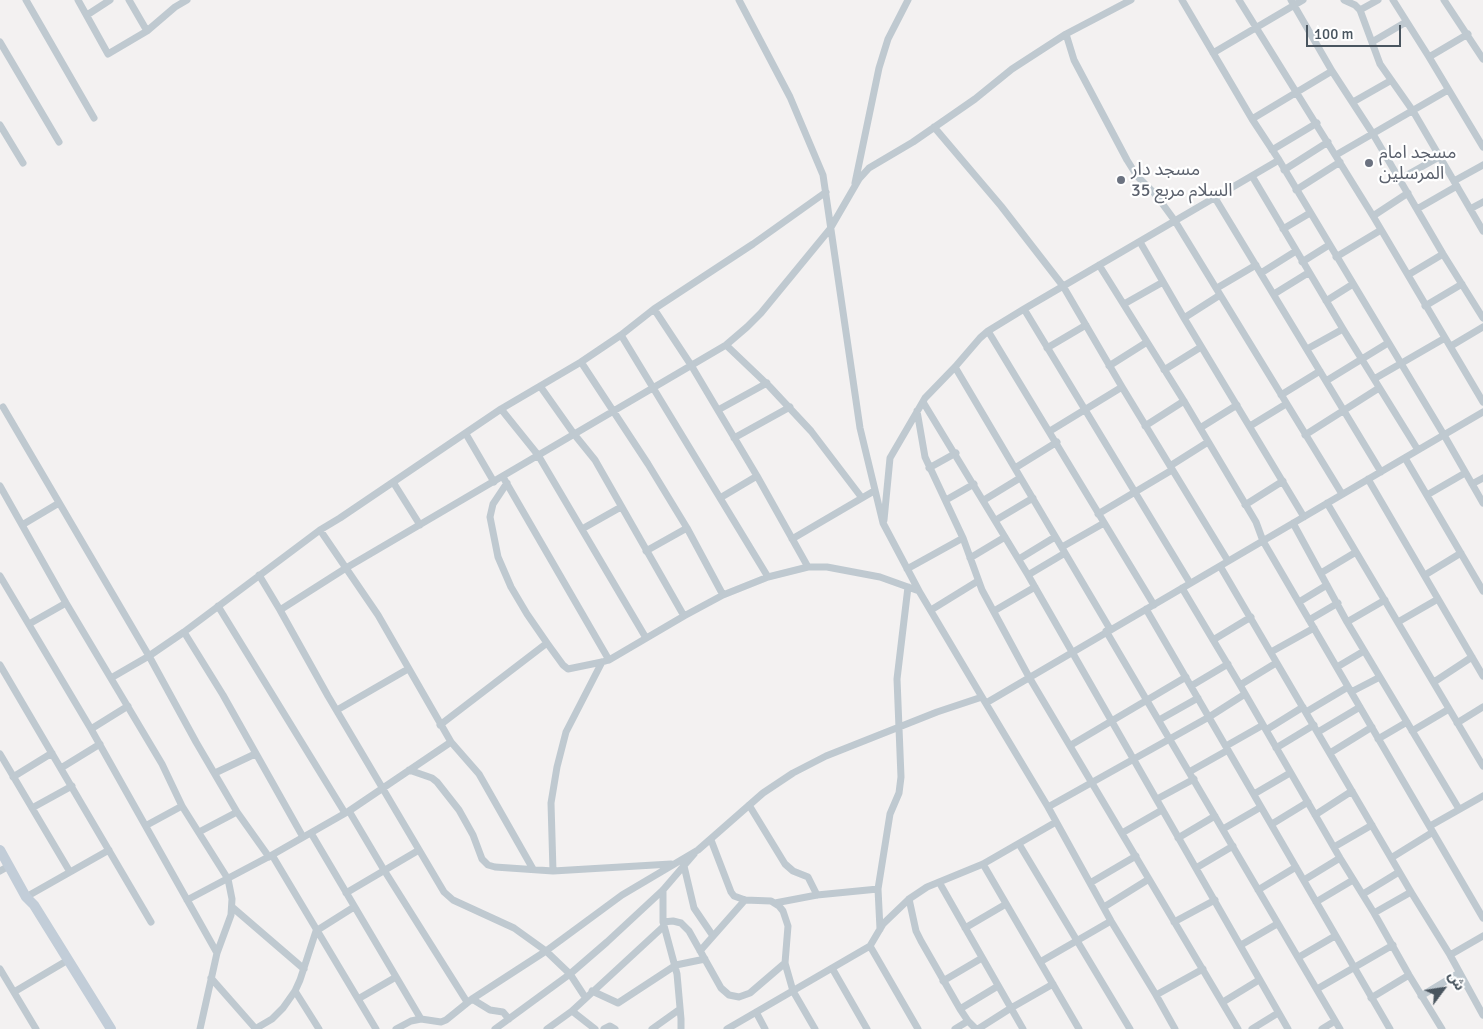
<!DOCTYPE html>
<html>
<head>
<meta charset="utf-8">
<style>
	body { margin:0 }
	#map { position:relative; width:1483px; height:1029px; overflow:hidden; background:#f3f1f1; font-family:Signika,"Noto Sans Arabic",sans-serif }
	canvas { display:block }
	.north { position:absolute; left:1418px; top:964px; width:50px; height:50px; -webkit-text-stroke:4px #fff; paint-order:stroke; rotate:59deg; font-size:14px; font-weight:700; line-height:20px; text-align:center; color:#49555f }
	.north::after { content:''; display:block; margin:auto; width:18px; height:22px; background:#49555f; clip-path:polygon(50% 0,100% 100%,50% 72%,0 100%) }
	.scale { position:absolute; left:1306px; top:25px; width:95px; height:22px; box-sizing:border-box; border:2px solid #49555f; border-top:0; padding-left:6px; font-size:15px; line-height:18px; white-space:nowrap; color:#49555f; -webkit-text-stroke:4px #fff; paint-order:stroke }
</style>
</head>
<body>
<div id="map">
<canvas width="1483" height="1029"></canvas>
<div class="north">ش</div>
<div class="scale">100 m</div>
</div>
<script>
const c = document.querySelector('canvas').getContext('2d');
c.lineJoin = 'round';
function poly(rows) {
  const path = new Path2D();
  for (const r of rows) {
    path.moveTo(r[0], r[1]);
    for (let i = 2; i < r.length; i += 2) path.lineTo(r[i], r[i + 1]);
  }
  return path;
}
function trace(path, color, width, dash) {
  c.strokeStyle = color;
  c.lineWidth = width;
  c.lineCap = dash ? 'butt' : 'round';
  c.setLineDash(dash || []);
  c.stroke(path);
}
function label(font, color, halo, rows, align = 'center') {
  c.font = font + ' Signika,"Noto Sans Arabic",sans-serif';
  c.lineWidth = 4.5;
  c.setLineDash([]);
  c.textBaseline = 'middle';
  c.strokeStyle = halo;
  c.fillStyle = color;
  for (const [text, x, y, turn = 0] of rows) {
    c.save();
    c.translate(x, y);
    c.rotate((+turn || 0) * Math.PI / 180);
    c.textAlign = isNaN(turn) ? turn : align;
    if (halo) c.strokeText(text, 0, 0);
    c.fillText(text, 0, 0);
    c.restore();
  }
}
trace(poly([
	[26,0,94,118],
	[78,0,108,54,147,31,175,7,187,0],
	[129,0,147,31],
	[739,0,790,97,823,175,860,428,883,523,919,591],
	[1182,0,1252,119,1279,160,1444,435,1483,503],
	[1239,0,1373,216,1483,402],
	[1291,0,1332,71,1373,134,1443,254,1483,318],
	[1344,0,1355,5,1360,10,1380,64,1413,111,1483,231],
	[1393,0,1429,57,1483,147],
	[1444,0,1483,59],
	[1360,10,1378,0],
	[87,15,110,0],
	[1066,34,1074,60,1127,160,1137,176,1156,195,1175,221,1342,494],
	[0,42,59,142],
	[1372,42,1406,22],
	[1213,53,1303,0],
	[1429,57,1468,34],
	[1353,102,1390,81],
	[1252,119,1332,71],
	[0,125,23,163],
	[934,127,1001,206,1063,286,1122,387,1228,561],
	[1272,150,1317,123],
	[1336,155,1448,90],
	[1284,170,1328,142],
	[1252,176,1343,329,1418,450],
	[1400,179,1439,157],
	[1454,181,1483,165],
	[855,183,879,68,888,39,908,0],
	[1296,190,1340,162],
	[1215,198,1381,472],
	[1417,209,1457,186],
	[1470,209,1483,202],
	[1373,216,1408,193],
	[1283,229,1310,213],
	[1140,242,1184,318,1304,517],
	[1336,257,1381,230],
	[1302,262,1329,245],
	[1099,265,1184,401,1256,522,1263,541,1483,918],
	[1261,273,1296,251],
	[1408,275,1443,254],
	[1217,288,1256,265],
	[1274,294,1308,273],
	[1326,301,1353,284],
	[1124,304,1163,282],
	[1425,306,1462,284],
	[654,309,691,365,757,476,808,567],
	[1024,309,1190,583],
	[1184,318,1220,295],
	[988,331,1154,605],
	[621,335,768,577],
	[726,345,769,386,811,431,862,498],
	[1451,346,1483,327],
	[1047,348,1086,325],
	[1307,349,1343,329],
	[581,362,648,464,687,528,723,595],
	[1109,366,1147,342],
	[955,367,1110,629],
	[1164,370,1201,347],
	[1374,379,1445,338],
	[1326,381,1388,343],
	[540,386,574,434,595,460,684,616],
	[1281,395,1320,371],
	[923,402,1028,575,1288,1029],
	[3,407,149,656,196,742,237,812,269,857],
	[501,409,538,455,646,638],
	[718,410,767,383],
	[917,411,925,457,963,538,982,590,1029,677,1238,1029],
	[1145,426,1184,401],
	[1250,426,1286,404],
	[1200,428,1237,405],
	[1050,431,1122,387],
	[466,434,494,482],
	[1305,435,1379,388],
	[734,438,790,407],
	[1405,458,1483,591],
	[1170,466,1208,442],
	[929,468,956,453],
	[1015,468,1057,442],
	[503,477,609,660],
	[1368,479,1483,676],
	[393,482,420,525],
	[507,483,493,504,490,517,498,557,511,587,527,614,547,643],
	[1472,484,1483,478],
	[0,486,66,603,162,764,182,806,228,879,232,899,231,915,217,953,200,1029],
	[1427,495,1465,473],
	[720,498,757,476],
	[946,500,974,484],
	[984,500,1020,478],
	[1327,503,1483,766],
	[1245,505,1283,481],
	[1098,514,1172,470],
	[884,520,890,458,925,398,955,367,980,338,988,331,1024,309,1279,160],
	[996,520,1033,498],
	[1293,523,1347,622,1459,809],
	[22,525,59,503],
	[582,529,621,507],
	[792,539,874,491],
	[1062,547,1104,523],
	[646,551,687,528],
	[970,558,1005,537],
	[1019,559,1055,537],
	[1220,566,1411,892,1450,955,1483,1015],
	[907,569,963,538],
	[1321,573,1356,552],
	[259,575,280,610,346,568,726,345,747,327,761,313,830,229,859,179,869,168,913,142,975,99,1012,69,1066,34,1131,0],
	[1028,575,1065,553],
	[1425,575,1461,553],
	[0,576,91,729,217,953],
	[1182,588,1240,685,1340,858,1374,913,1409,975,1442,1029],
	[1299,602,1327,585],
	[218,606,345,813],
	[1146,609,1390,1029],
	[280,610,328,696,444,892,453,900,514,928,546,951,570,974,585,997],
	[931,610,978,581],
	[994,611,1035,587],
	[1309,620,1338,603],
	[1347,622,1385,600],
	[1398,622,1438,599],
	[29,624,66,603],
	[1106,631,1340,1029],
	[184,632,223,695,303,837],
	[1213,640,1251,617],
	[1271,652,1314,628],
	[0,665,151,922],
	[1337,667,1364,651],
	[111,678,149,656,184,632,320,530,340,518,501,409,581,362,621,335,654,309,753,244,826,192],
	[1434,682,1472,657],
	[1240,685,1276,663],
	[1191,686,1228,664],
	[1351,692,1380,677],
	[986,703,1483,412],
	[337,710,408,669],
	[1306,712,1348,687],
	[1159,720,1198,698],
	[1457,723,1483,707],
	[440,725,547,643,563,665,568,669,602,662,609,660,684,616,723,595,768,577,808,567,827,567,880,577,919,591,982,697],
	[91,729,128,706],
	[1266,730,1303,707],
	[1412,731,1449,709],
	[1318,732,1360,707],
	[1378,739,1407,722],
	[451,742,479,774,533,869],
	[1071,745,1186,677],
	[1226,746,1263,725],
	[1276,748,1314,725],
	[1330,753,1372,727],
	[0,754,70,872],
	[61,768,100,744],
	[409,770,432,778,437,782,459,810,473,835,482,859,488,865,495,867,553,871,671,864],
	[1189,772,1228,750],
	[215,773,255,754],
	[13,777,52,753],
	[1254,794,1290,773],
	[1157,799,1194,779],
	[749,805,785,864,793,871,808,877,817,895],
	[1048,807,1209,717,1245,694],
	[32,808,72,786],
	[349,811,384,870,467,1002],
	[1315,815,1352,791],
	[1272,824,1308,802],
	[147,825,182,806],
	[1430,826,1483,796],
	[1223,829,1261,807],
	[199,832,237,812],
	[311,833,421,1019],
	[1122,833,1162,810],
	[1178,838,1215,816],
	[711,840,731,892,734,896,745,900,771,901,779,906,783,911,788,926,785,963,793,991,815,1029],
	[1019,844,1130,1029],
	[1334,847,1372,825],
	[272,855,376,1029],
	[1391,858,1433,832],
	[983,864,1079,1029],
	[684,866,694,908,713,936],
	[1196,868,1233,846],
	[0,871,9,866],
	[553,871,551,803,557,767,566,732,602,662],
	[1304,880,1340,858],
	[939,882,1023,1029],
	[1090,883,1136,856],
	[663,890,663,922,677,974,681,1019,681,1029],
	[1258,890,1296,867],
	[346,893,419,850],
	[1363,894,1399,872],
	[26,897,109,850],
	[909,899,916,931,921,941,960,1009,968,1021,976,1029],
	[187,900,272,855,349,811,451,742,378,615,320,530],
	[1316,902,1353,880],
	[775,903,817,895,878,889],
	[232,907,304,969],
	[1104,907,1149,879],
	[1374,913,1411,892],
	[663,922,673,921,681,923,689,931,721,988,729,995,739,997,750,993,785,963],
	[1174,922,1215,900],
	[965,928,1006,904],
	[880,929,878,889,890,814,899,793,901,777,897,679,908,587],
	[1241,945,1277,924],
	[870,946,918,1029],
	[700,951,745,900],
	[1450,955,1483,936],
	[1299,957,1335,936],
	[1040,962,1111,921],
	[832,968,867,1029],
	[0,969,36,1029],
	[211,978,255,1028],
	[943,981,982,958],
	[1317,989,1393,945],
	[295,991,319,1029],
	[592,991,618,1003,676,965,705,959],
	[14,992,68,960],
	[1156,995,1203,969],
	[1421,996,1459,973],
	[1371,998,1409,975],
	[358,999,396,977],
	[472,999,490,1010,503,1012,509,1019],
	[1223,1002,1259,980],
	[960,1009,998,986],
	[572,1011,595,1029],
	[756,1012,765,1029],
	[255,1029,272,1019,283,1008,295,991,300,980,316,931,354,907],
	[396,1029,411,1021,421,1019,441,1022,446,1020,472,999,546,951,622,895,698,850,763,793,793,773,826,756,937,712,982,697,1048,807,1111,921,1156,995,1175,1029],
	[495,1029,570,974,607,942,663,890,694,854],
	[547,1029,572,1011,664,926],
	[604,1029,610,1026,615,1029],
	[652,1029,680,1009],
	[727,1029,870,946,883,924,909,899,927,887,983,864,1056,822],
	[955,1029,968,1021],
	[978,1029,1011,1008,1053,984],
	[1252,1029,1278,1013],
	[1322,1029,1335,1021]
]), '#bfc9d0', 7);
trace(poly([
	[0,850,26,897,34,905,111,1029]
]), '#c2cdd8', 10);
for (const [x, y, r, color] of [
	[1369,163,5,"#6b7280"],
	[1121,180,5,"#6b7280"]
]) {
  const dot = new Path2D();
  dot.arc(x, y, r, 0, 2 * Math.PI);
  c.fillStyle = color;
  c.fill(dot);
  trace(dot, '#fff', 2);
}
label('18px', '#5b616d', '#fff', [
	["مسجد امام",1379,153],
	["المرسلين",1379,174],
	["مسجد دار",1131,170],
	["السلام مربع 35",1131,191]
], 'left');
</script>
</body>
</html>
